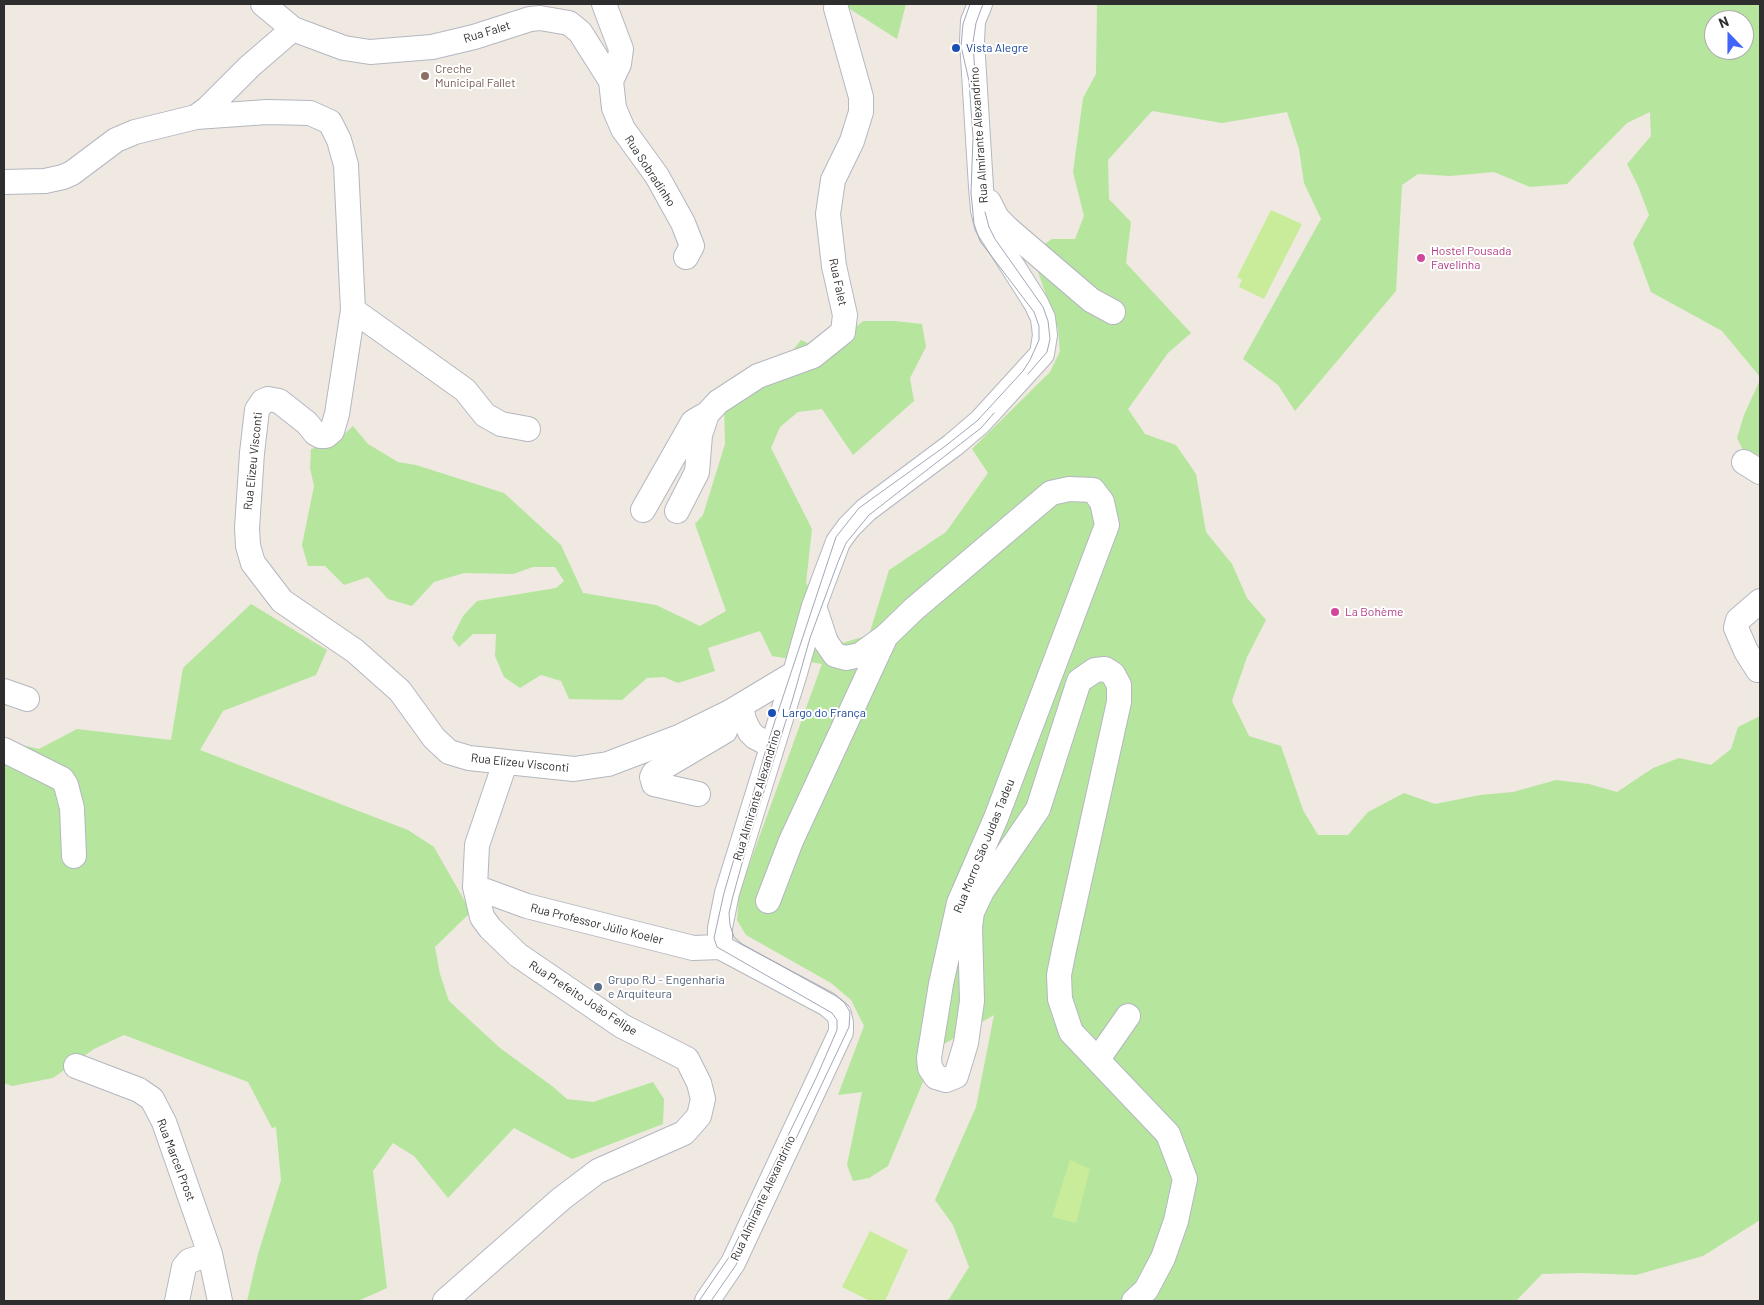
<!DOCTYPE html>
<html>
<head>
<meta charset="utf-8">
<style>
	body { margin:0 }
	#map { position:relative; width:1764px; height:1305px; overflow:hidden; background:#efe9e1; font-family:Barlow,sans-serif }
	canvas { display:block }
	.frame { position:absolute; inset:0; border:5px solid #2e2e2e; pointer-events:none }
	.north { position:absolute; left:1704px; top:10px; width:50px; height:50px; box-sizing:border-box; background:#fff; border:1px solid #ababab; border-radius:50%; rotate:338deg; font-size:14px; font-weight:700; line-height:20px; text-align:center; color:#2e2e2e }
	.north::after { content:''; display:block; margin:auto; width:18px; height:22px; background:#4264fb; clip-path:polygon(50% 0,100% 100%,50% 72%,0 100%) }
</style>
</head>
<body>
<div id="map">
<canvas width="1764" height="1305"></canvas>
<div class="frame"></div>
<div class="north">N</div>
</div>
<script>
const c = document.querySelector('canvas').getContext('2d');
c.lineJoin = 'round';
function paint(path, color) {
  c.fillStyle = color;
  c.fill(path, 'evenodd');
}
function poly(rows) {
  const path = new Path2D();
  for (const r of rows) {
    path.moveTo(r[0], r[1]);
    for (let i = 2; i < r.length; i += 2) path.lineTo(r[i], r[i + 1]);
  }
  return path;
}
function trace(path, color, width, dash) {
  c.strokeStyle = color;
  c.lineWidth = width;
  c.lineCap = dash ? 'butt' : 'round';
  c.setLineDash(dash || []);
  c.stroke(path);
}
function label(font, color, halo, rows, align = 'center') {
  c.font = font + ' Barlow,sans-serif';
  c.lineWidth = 4;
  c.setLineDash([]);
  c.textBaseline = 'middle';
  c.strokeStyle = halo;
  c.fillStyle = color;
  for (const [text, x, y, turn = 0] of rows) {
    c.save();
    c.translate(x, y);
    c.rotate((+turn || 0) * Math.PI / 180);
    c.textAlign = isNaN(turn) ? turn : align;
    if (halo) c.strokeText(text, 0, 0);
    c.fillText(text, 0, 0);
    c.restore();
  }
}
paint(poly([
	[842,4,906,4,897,39],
	[1097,4,1760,4,1760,377,1722,331,1651,292,1633,243,1649,215,1638,186,1627,164,1651,136,1650,112,1627,123,1567,184,1530,187,1494,172,1450,176,1418,174,1402,185,1396,291,1295,411,1278,385,1243,359,1321,219,1304,183,1299,149,1287,112,1222,123,1152,111,1108,160,1109,199,1131,222,1126,263,1191,333,1168,353,1128,409,1145,434,1176,445,1196,474,1206,532,1232,564,1247,598,1266,620,1247,657,1232,701,1249,736,1281,746,1303,810,1318,835,1348,835,1368,812,1404,793,1435,804,1480,795,1513,792,1556,780,1589,784,1617,792,1653,768,1679,758,1711,765,1731,749,1738,727,1760,716,1760,1220,1703,1256,1636,1275,1582,1273,1542,1274,1516,1301,946,1301,949,1299,969,1267,953,1225,935,1200,976,1107,994,1015,944,1044,930,1065,888,1166,869,1178,853,1181,847,1165,862,1092,838,1095,864,1026,851,1000,831,983,746,935,737,920,739,893,822,664,772,656,760,631,708,648,715,671,678,683,664,677,647,678,622,700,569,699,561,681,541,675,520,688,504,677,495,656,496,634,473,634,459,647,452,638,463,616,477,601,556,588,564,581,555,567,533,567,513,574,464,573,434,582,412,606,388,599,368,577,344,585,325,566,308,566,302,545,314,486,310,468,311,449,336,442,353,426,368,444,398,462,416,465,504,493,561,545,583,593,656,605,700,626,726,611,695,524,703,515,725,444,724,403,764,387,801,340,827,352,863,321,894,321,922,324,926,347,910,378,914,401,853,455,822,409,798,412,780,427,771,448,812,529,806,583,836,632,829,647,869,635,889,570,946,532,988,473,972,449,1050,372,1060,351,1058,329,1037,269,1035,251,1052,239,1075,239,1084,216,1073,172,1083,98,1096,74],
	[1714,20,1744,20,1744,50,1714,50],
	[1760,380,1760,456,1743,450,1737,438,1744,415],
	[251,604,327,650,316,675,223,711,200,750,408,830,434,847,471,912,435,947,440,974,449,1001,500,1048,552,1086,567,1099,593,1102,653,1082,664,1099,663,1124,572,1159,514,1128,448,1198,414,1156,393,1143,373,1171,387,1288,358,1301,247,1301,258,1254,281,1180,276,1127,272,1128,248,1082,124,1035,94,1049,53,1078,12,1086,4,1083,4,741,39,749,77,729,171,740,183,668]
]), '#b6e59e');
paint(poly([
	[1271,210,1302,224,1264,299,1239,287,1242,280,1237,277],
	[1070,1160,1090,1169,1076,1223,1052,1217],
	[870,1231,908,1250,885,1301,870,1301,842,1287]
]), '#c9ec9a');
const minor = poly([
	[263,4,293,29,344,48,370,52,432,47,474,37,530,19,540,18,569,23,580,32,611,81,619,64,621,49,604,4],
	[611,81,614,108,623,129,657,176,683,223,692,246,686,257],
	[196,117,208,108,250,66,293,29],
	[4,182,45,181,63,177,72,173,116,140,135,132,196,117,267,112,310,113,330,122,339,140,346,165,353,310,337,414,332,431,326,436,320,436,315,433,307,423,279,401,268,399,263,401,257,410,252,453,247,528,248,546,253,563,282,601,355,651,400,691,434,738,449,752,469,758,574,769,608,764,679,737,730,712,795,673],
	[989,202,997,218,1008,229,1091,300,1113,312],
	[353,310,465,390,485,415,501,424,528,429],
	[1744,462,1760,472],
	[643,510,693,422,703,416],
	[677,511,697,472,700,435,707,414,718,402,758,376,813,356,843,332,845,315,834,266,828,214,833,180,852,141,861,112,861,97,836,8],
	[1760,601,1738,620,1736,628,1746,651,1758,670,1760,670],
	[814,606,826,642,835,655,846,658,860,655,886,636,914,609,1051,493,1069,489,1093,490,1102,502,1107,525,996,818,959,903,941,984,929,1058,930,1068,936,1077,946,1080,956,1076,966,1043,972,1001,970,927,972,912,982,891,1038,809,1079,681,1095,670,1105,669,1113,674,1119,685,1119,702,1064,950,1059,975,1060,999,1071,1032,1168,1134,1185,1179,1176,1221,1163,1258,1146,1290,1134,1301],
	[4,691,27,699],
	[741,706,744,720,750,732,755,737,772,746],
	[4,750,62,779,66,785,72,808,74,856],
	[698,794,654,784,652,777,654,773,725,731],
	[475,887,527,906,693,948,720,947],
	[768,901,791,841,885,638],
	[720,947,720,928,727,893,795,673,814,606,838,542,849,527,866,510,953,445,980,422,1042,354,1045,335,1043,318,1036,303,987,226,983,210,981,187,972,41,973,21,980,4],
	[1098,1059,1128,1016],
	[76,1066,139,1090,152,1099,164,1122,210,1254,220,1301],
	[177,1301,184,1267,189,1261,210,1254],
	[445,1301,561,1199,598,1171,684,1133,699,1116,703,1099,699,1083,687,1059,622,1026,518,955,490,928,482,917,475,887,477,845,505,763],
	[707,1301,733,1263,841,1032,841,1023,839,1014,827,1004,720,947]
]);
trace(minor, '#b4b7c1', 26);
trace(minor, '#fff', 24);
trace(poly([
	[976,90,973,42,976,23,983,4],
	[979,130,982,167],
	[985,212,989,227,995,239,1043,307,1048,321,1050,339,1047,352,1028,374],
	[699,1301,729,1257,817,1076,837,1030,837,1020,832,1013,717,947,714,938,724,893,769,739,836,537,859,508,944,447,977,421,1023,371,1030,360,1039,340,1039,326,1034,312,980,241,974,224,971,193,973,137,969,81,961,46,963,24,970,4],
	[711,1301,736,1265,849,1027,850,1012,844,1002,836,996,742,944,734,937,730,925,729,913,733,896,746,849,793,698,810,638,838,562,846,543,869,515,981,428,994,413]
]), '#a3a6b8', 1);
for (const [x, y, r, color] of [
	[956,48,5,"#1a4fb4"],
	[425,76,5,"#8d6e63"],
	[1421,258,5,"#d1479c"],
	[1335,612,5,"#d1479c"],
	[772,713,5,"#1a4fb4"],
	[598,987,5,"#5c6f8a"]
]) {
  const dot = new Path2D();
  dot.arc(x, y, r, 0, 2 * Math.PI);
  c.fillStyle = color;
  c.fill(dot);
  trace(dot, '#fff', 2);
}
label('12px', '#2e2e2e', '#fff', [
	["Rua Falet",487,32,-17],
	["Rua Almirante Alexandrino",979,135,-94],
	["Rua Sobradinho",650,171,57],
	["Rua Falet",838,282,78],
	["Rua Elizeu Visconti",253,461,-84],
	["Rua Elizeu Visconti",520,763,6],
	["Rua Almirante Alexandrino",757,795,-73],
	["Rua Morro São Judas Tadeu",984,846,-68],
	["Rua Professor Júlio Koeler",597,924,14],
	["Rua Prefeito João Felipe",583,998,33],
	["Rua Marcel Prost",176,1160,69],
	["Rua Almirante Alexandrino",763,1198,-65]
]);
label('12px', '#164399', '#fff', [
	["Vista Alegre",966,48],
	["Largo do França",782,713]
], 'left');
label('12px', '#785e54', '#fff', [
	["Creche",435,69],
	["Municipal Fallet",435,83]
], 'left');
label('12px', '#b23c85', '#fff', [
	["Hostel Pousada",1431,251],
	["Favelinha",1431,265],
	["La Bohème",1345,612]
], 'left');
label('12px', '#4e5e75', '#fff', [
	["Grupo RJ - Engenharia",608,980],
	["e Arquiteura",608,994]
], 'left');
</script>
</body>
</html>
